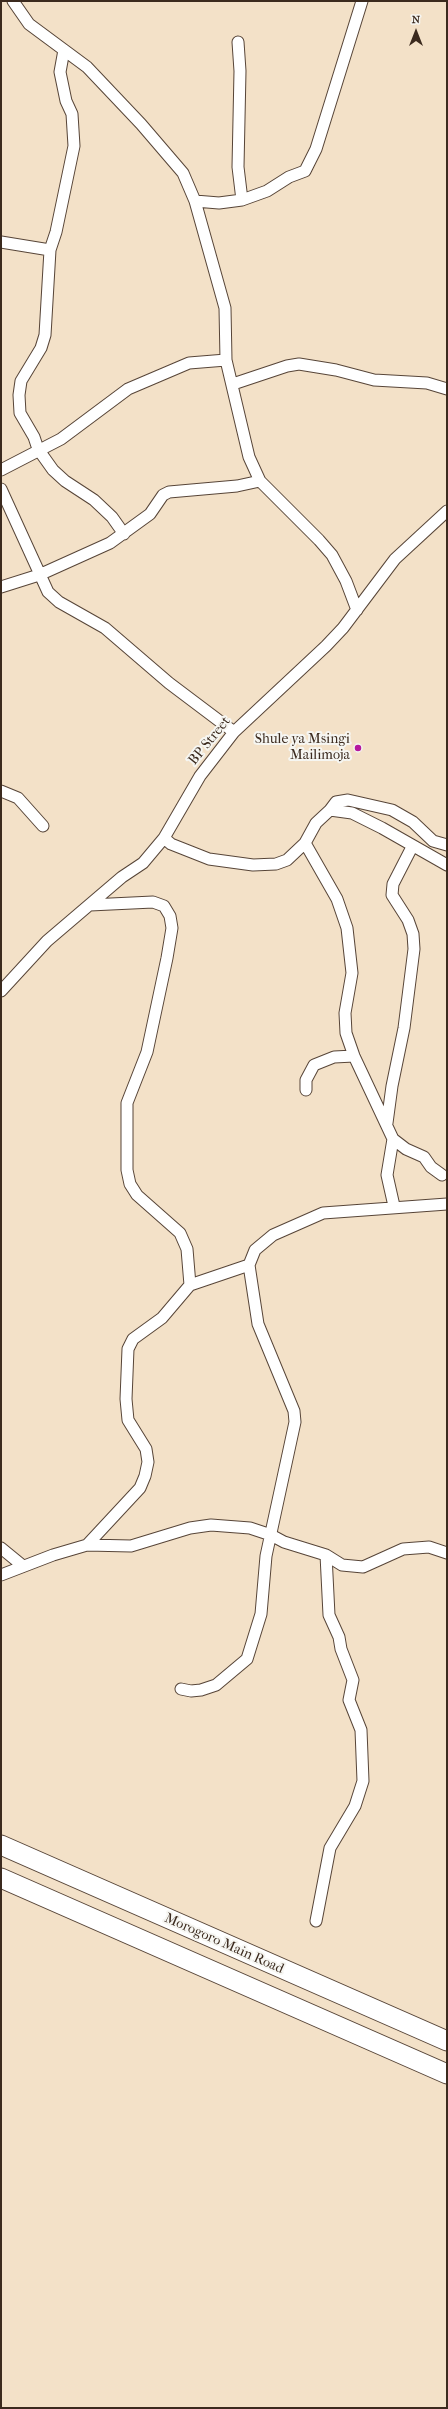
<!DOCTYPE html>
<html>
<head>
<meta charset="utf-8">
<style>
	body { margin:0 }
	#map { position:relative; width:448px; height:2409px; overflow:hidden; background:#f3e1c8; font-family:"IM FELL French Canon",serif }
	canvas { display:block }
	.frame { position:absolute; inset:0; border:2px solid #3b2a1e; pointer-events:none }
	.north { position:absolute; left:396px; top:12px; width:40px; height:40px; -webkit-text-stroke:3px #f6f6f2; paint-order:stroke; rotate:0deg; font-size:11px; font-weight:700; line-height:16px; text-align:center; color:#3b2a1e }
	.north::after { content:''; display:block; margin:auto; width:14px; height:18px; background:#3b2a1e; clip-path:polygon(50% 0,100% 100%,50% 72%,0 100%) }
</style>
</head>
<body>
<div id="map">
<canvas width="448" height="2409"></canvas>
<div class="frame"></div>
<div class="north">N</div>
</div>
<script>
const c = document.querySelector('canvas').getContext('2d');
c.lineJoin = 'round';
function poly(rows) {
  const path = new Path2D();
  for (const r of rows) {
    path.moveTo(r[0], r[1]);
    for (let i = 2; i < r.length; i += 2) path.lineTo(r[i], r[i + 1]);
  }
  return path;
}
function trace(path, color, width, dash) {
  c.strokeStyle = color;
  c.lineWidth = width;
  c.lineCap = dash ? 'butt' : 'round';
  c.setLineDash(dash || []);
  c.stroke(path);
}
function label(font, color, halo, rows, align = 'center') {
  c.font = font + ' "IM FELL French Canon",serif';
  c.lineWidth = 4;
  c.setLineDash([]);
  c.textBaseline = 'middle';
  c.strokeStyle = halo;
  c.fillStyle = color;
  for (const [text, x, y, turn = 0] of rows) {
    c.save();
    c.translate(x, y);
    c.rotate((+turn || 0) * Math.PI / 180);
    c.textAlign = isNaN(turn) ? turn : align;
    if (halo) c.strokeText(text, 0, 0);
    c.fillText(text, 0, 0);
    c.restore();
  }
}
const street = poly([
	[13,1,29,24,87,67,141,124,183,173,195,201,225,308,226,360,249,457,260,481,319,540,332,555,346,581,357,610],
	[238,42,240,71,238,167,242,200],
	[64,50,60,72,66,101,72,114,74,146,56,232,50,250,45,335,41,348,21,381,19,395,20,413,34,437,38,449,53,470,65,481,94,500,112,517,124,534],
	[195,201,219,203,242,200,267,191,289,177,305,171,316,149,362,1],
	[1,242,50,250],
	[233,384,287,366,299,364,336,370,374,380,427,383,447,389],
	[1,470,61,439,128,389,189,363,226,360],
	[1,489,48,592,59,602,105,628,169,683,234,732],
	[1,587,39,575,110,543,150,514,163,495,169,492,237,486,260,481],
	[1,791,18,798,43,826],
	[330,810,336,802,348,800,392,810,413,822,433,841,447,845],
	[164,838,171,844,209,859,253,865,276,864,287,860,305,843,316,823,330,810,352,813,382,828,447,865],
	[305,843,337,899,347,928,352,973,345,1013,346,1033,354,1056,393,1139,387,1175,394,1206],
	[1,991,47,941,122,877,143,863,164,838,200,776,234,732,326,646,343,628,395,559,447,511],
	[306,1090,306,1080,314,1065,334,1057,354,1056],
	[387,1123,392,1086,404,1028,414,949,413,934,408,920,392,895,393,884,412,847],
	[393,1139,406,1149,424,1157,431,1167,442,1175],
	[190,1285,249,1265,255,1250,273,1235,323,1213,447,1204],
	[87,1545,140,1488,145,1476,148,1462,146,1449,128,1420,126,1399,128,1349,133,1339,162,1318,190,1285,187,1249,180,1233,137,1195,130,1184,127,1170,127,1103,147,1052,167,958,172,928,170,916,164,906,153,902,90,905],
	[1,1548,23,1566],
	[1,1575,53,1555,87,1545,131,1546,190,1528,211,1525,250,1528,271,1535,284,1542,326,1555,342,1565,363,1567,403,1549,429,1547,447,1553],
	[181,1689,191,1691,201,1690,216,1685,247,1659,261,1614,266,1556,295,1422,294,1411,258,1324,249,1265],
	[316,1921,330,1848,355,1806,363,1781,361,1730,349,1700,353,1680,341,1649,339,1637,329,1615,326,1555]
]);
const highway = poly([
	[1,1845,447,2041],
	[1,1878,447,2074]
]);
trace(street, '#574538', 13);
trace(highway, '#574538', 21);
trace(street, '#fff', 11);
trace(highway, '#fff', 19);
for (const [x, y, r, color] of [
	[358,748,4,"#b5179e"]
]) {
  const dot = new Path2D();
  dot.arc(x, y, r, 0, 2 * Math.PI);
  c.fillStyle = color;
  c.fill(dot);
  trace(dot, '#f6f6f2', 1.5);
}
label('14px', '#3b2a1e', '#f6f6f2', [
	["Shule ya Msingi",350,740],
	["Mailimoja",350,756]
], 'right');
label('14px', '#3b2a1e', '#f6f6f2', [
	["BP Street",210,741,-51],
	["Morogoro Main Road",224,1944,24]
]);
</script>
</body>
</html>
